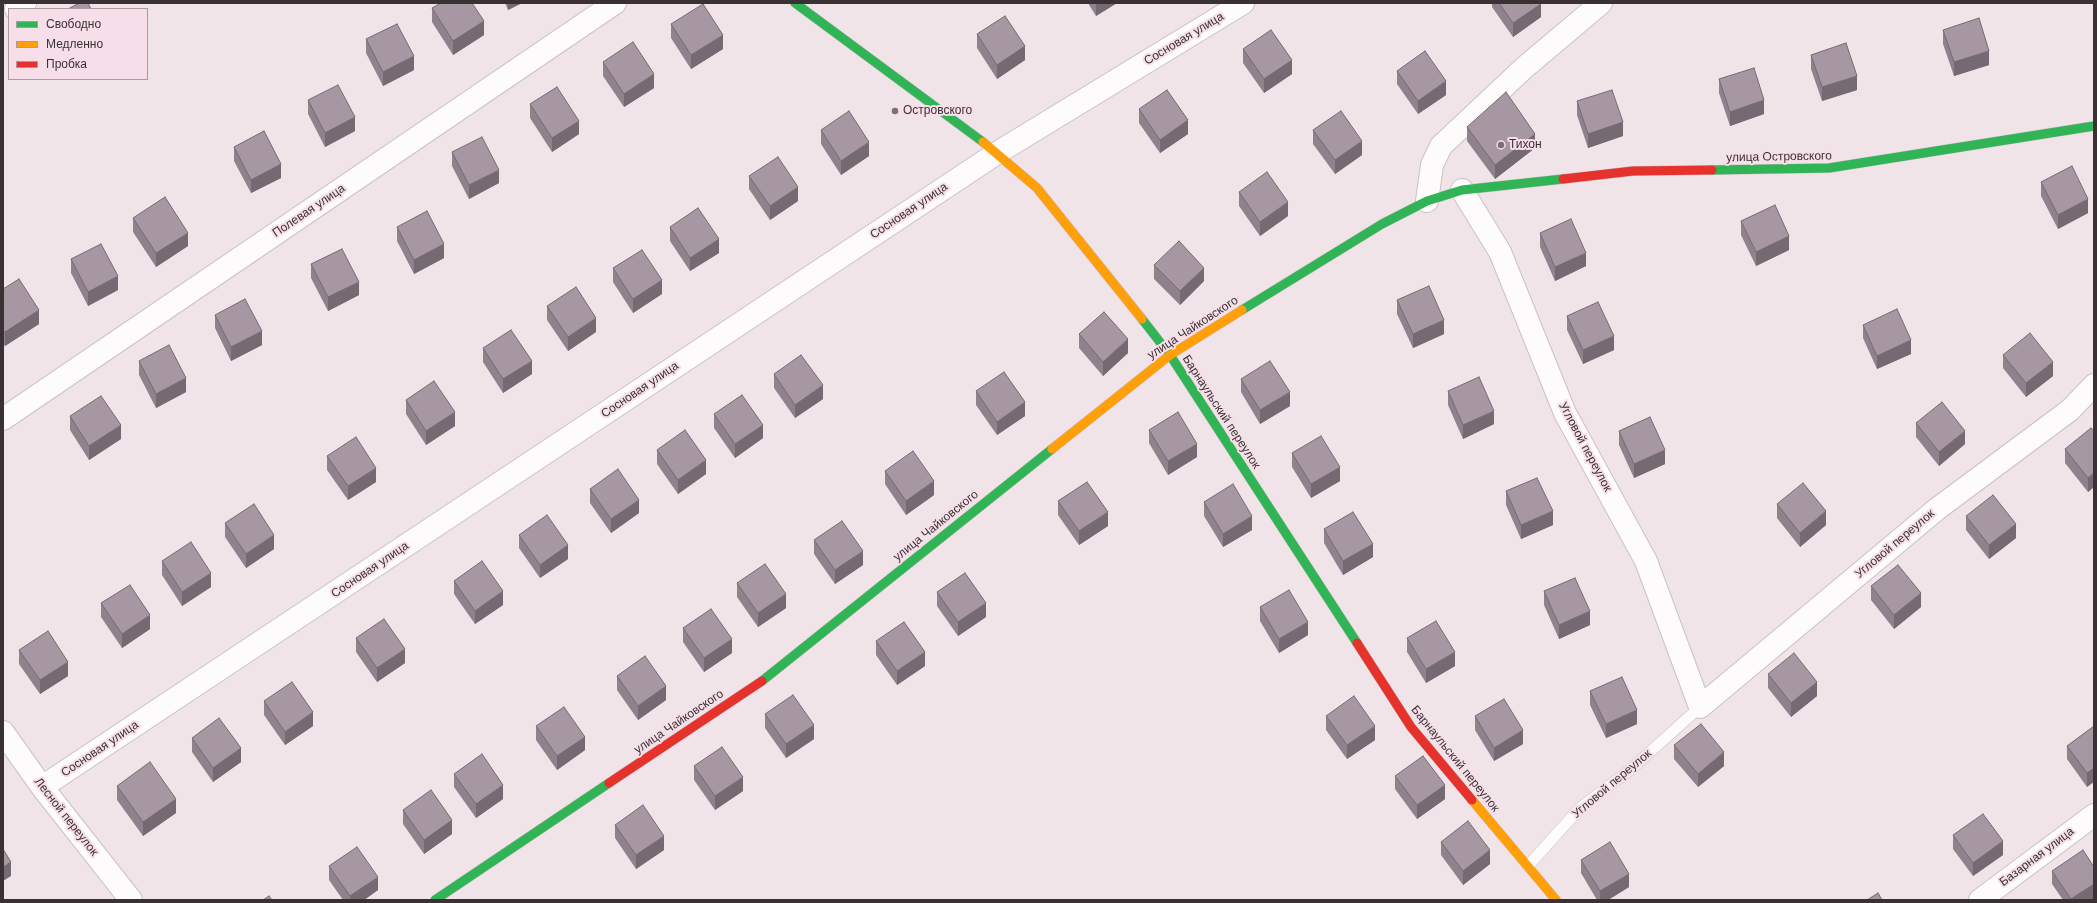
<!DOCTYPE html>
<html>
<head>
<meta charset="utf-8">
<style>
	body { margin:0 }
	#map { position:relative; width:2097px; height:903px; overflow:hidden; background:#f1e4e9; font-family:Arial,sans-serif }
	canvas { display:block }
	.frame { position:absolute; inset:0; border:4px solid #393134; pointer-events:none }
	.legend { position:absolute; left:8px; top:8px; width:140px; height:72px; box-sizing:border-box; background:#f6dfe8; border:1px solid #aa99a0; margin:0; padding:5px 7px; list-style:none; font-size:12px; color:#393134 }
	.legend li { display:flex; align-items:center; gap:8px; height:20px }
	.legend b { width:20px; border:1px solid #aa99a0 }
</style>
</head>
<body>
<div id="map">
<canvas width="2097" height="903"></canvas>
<div class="frame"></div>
<ul class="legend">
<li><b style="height:5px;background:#30b455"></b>Свободно</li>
<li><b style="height:5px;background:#ff9f0a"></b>Медленно</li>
<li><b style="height:5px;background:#e5322d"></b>Пробка</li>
</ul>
</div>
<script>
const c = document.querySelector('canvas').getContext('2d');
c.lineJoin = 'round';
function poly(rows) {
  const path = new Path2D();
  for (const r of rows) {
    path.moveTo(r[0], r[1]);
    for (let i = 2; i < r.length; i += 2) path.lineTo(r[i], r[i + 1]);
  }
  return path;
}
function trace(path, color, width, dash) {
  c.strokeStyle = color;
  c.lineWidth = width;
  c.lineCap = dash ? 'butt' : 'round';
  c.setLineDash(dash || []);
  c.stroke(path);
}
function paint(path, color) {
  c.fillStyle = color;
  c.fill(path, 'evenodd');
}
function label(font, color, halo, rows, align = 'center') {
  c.font = font + ' Arial,sans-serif';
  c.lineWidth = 4;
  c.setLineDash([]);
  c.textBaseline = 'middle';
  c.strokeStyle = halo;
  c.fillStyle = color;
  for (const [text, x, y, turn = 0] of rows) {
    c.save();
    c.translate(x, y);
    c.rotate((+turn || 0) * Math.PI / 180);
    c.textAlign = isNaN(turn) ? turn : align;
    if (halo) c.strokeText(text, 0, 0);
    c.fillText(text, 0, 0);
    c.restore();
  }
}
const lane = poly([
	[1528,866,1580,808,1631,769,1700,707]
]);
const street = poly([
	[16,9,25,3],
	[1462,190,1500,252,1565,413,1646,561,1700,707,1937,509,2070,410,2094,385],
	[1427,201,1432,165,1441,146,1524,68,1601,3],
	[3,419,615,3],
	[3,732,42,787,131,900],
	[42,787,997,153,1243,3],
	[1980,900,2094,815]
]);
const fast = poly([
	[795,3,983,142],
	[1712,170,1829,168,2094,126],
	[1242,310,1382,224,1427,201,1462,190,1563,179],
	[1142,319,1170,355,1357,643],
	[762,681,1052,449],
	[435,900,609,783]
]);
const slow = poly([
	[983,142,1037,188,1142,319],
	[1052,449,1170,355,1242,310],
	[1472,800,1556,900]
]);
const jam = poly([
	[1563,179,1633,171,1712,170],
	[1357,643,1411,727,1472,800],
	[609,783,762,681]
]);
trace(lane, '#cbc1c5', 12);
trace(street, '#cbc1c5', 24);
trace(fast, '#cbc1c5', 10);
trace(slow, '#cbc1c5', 10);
trace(jam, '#cbc1c5', 10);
trace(lane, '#fdfbfc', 11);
trace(street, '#fdfbfc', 22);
trace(fast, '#30b455', 9);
trace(slow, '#ff9f0a', 9);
trace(jam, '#e5322d', 9);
paint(poly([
	[505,3,522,3,508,10],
	[1088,3,1117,3,1096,16],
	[1492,3,1540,3,1541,17,1513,37,1492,7],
	[432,8,484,35,453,55,432,22],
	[671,24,723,49,691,69,671,38],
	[1943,30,1989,65,1954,76,1943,44],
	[977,34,1025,60,997,79,977,48],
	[366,39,414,70,383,86,366,53],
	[1243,49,1292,74,1264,93,1243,63],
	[1811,55,1857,90,1822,101,1811,69],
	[603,62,654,88,624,107,603,76],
	[1397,71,1446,95,1418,114,1397,84],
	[1719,79,1764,114,1730,126,1719,93],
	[308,100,355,131,325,147,308,114],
	[1577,101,1623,136,1588,148,1577,115],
	[530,104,579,134,552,152,530,118],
	[1139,109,1188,134,1160,153,1139,123],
	[1467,127,1535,148,1495,179,1467,141],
	[821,130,869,156,841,175,821,144],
	[1313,130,1362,155,1335,174,1313,144],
	[234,147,281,178,251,193,234,161],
	[452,152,499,183,469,199,452,166],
	[749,176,798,201,770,220,749,189],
	[2041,182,2088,213,2058,229,2041,196],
	[1239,192,1288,216,1260,236,1239,206],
	[133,218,188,246,156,267,133,232],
	[1741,221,1789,250,1756,266,1741,235],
	[397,227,444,258,414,274,397,241],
	[670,227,719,253,690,271,670,241],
	[1540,233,1586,266,1555,281,1540,247],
	[71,259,118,290,88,306,71,273],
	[311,264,359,295,328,311,311,278],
	[1154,265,1204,281,1180,305,1154,279],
	[613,268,662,294,633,313,613,282],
	[3,289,39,324,5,346,3,344],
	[1397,300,1444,334,1413,348,1397,314],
	[547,306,596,332,568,351,547,320],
	[215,315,262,345,231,361,215,328],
	[1567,316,1614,350,1583,364,1567,330],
	[1863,325,1911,354,1877,369,1863,338],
	[1079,334,1128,353,1103,376,1079,348],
	[483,348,532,374,503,393,483,362],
	[2003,355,2053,376,2026,397,2003,368],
	[139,361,186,392,156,408,139,375],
	[774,374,823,399,795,418,774,388],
	[1241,379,1290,406,1260,424,1241,392],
	[976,391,1025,416,997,435,976,405],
	[1448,391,1494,424,1463,439,1448,405],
	[406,400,455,426,426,445,406,414],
	[714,414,763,438,735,458,714,428],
	[70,416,121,439,89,460,70,430],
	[1916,423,1965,444,1939,466,1916,437],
	[1149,430,1197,457,1168,475,1149,443],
	[1619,431,1665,464,1634,478,1619,445],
	[2094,431,2094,487,2088,492,2065,463,2065,449],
	[657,450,706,474,678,494,657,464],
	[1292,453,1340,481,1311,498,1292,467],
	[327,456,376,482,348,500,327,470],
	[885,471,934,495,906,515,885,484],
	[590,489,639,513,611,533,590,503],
	[1506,491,1553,525,1521,539,1506,505],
	[1058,501,1108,526,1079,545,1058,515],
	[1204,502,1252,530,1223,547,1204,516],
	[1777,504,1826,525,1800,547,1777,518],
	[1966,516,2016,538,1989,559,1966,530],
	[225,523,274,549,246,568,225,537],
	[1324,529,1373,557,1343,575,1324,543],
	[519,535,568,559,540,578,519,548],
	[814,540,863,565,835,584,814,554],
	[162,561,211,587,182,606,162,575],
	[454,581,503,605,475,624,454,594],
	[737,583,786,608,758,627,737,597],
	[1871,586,1921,607,1894,629,1871,600],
	[1544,591,1590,625,1559,639,1544,605],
	[937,592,986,617,958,636,937,606],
	[101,603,150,629,122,648,101,617],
	[1260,607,1308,635,1279,653,1260,621],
	[683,628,732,653,704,672,683,642],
	[356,638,405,663,377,682,356,652],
	[1407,638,1455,666,1426,683,1407,652],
	[876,641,925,666,897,685,876,655],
	[19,650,68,676,40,694,19,664],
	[1768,674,1817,696,1791,717,1768,688],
	[617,676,666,700,638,720,617,690],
	[1590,691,1637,724,1606,738,1590,705],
	[264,701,313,726,285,745,264,715],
	[765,714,814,739,786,758,765,728],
	[1326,716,1375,740,1347,759,1326,730],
	[1475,716,1523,744,1494,761,1475,730],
	[536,726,585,750,557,770,536,740],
	[2094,726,2087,787,2067,759,2067,746],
	[192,738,241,762,213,782,192,752],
	[1674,745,1724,766,1698,787,1674,759],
	[694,766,743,791,715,810,694,780],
	[454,774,503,799,476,818,454,787],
	[1395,776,1445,799,1417,819,1395,789],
	[117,786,176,813,143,836,117,800],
	[403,810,452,834,424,854,403,824],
	[615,825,664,850,636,869,615,838],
	[1953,835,2003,855,1973,876,1953,849],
	[1441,842,1490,864,1463,885,1441,855],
	[1581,860,1629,887,1608,900,1597,900,1581,873],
	[329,866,378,890,364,900,343,900,329,880],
	[2094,867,2094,898,2091,900,2063,900,2052,884,2052,871]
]), '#90828c');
paint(poly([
	[508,3,522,3,508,10],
	[1096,3,1117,3,1096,16],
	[1541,4,1541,17,1513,37,1513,23],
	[484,21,484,35,453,55,453,41],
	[723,35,723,49,691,69,691,55],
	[1025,46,1025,60,997,79,997,65],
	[1989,51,1989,65,1954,76,1954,62],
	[414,56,414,70,383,86,383,72],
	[1292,60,1292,74,1264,93,1264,79],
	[654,74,654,88,624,107,624,94],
	[1857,76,1857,90,1822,101,1822,87],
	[1446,81,1446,95,1418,114,1418,101],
	[1764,100,1764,114,1730,126,1730,112],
	[355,117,355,131,325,147,325,133],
	[1188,120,1188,134,1160,153,1160,140],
	[579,121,579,134,552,152,552,138],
	[1623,122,1623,136,1588,148,1588,134],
	[1535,134,1535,148,1495,179,1495,165],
	[1362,141,1362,155,1335,174,1335,160],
	[869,142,869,156,841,175,841,161],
	[281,164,281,178,251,193,251,180],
	[499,170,499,183,469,199,469,185],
	[798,187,798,201,770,220,770,206],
	[2088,199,2088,213,2058,229,2058,215],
	[1288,202,1288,216,1260,236,1260,222],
	[188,233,188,246,156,267,156,253],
	[1789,236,1789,250,1756,266,1756,252],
	[719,239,719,253,690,271,690,258],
	[444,244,444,258,414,274,414,260],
	[1586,253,1586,266,1555,281,1555,267],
	[1204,268,1204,281,1180,305,1180,291],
	[118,276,118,290,88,306,88,292],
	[662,280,662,294,633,313,633,299],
	[359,282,359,295,328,311,328,297],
	[39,310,39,324,5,346,5,332],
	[596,318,596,332,568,351,568,337],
	[1444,320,1444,334,1413,348,1413,334],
	[262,331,262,345,231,361,231,347],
	[1614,336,1614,350,1583,364,1583,350],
	[1128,339,1128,353,1103,376,1103,362],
	[1911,340,1911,354,1877,369,1877,356],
	[532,361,532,374,503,393,503,379],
	[2053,362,2053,376,2026,397,2026,383],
	[186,378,186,392,156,408,156,394],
	[823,385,823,399,795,418,795,405],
	[1290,392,1290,406,1260,424,1260,410],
	[1025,402,1025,416,997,435,997,422],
	[1494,411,1494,424,1463,439,1463,425],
	[455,412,455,426,426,445,426,431],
	[121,425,121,439,89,460,89,446],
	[763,425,763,438,735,458,735,444],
	[1965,431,1965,444,1939,466,1939,452],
	[1197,444,1197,457,1168,475,1168,461],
	[1665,450,1665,464,1634,478,1634,464],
	[706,460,706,474,678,494,678,480],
	[1340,467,1340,481,1311,498,1311,484],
	[376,468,376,482,348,500,348,486],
	[2094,473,2094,487,2088,492,2088,478],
	[934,481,934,495,906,515,906,501],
	[639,500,639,513,611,533,611,519],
	[1553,511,1553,525,1521,539,1521,525],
	[1826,511,1826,525,1800,547,1800,533],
	[1108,512,1108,526,1079,545,1079,531],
	[1252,516,1252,530,1223,547,1223,534],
	[2016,524,2016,538,1989,559,1989,545],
	[274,535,274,549,246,568,246,554],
	[1373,544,1373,557,1343,575,1343,561],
	[568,545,568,559,540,578,540,565],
	[863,551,863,565,835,584,835,570],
	[211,573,211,587,182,606,182,592],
	[503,591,503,605,475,624,475,611],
	[1921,593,1921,607,1894,629,1894,615],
	[786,594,786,608,758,627,758,613],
	[986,603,986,617,958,636,958,622],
	[1590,611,1590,625,1559,639,1559,625],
	[150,615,150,629,122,648,122,634],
	[1308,622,1308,635,1279,653,1279,639],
	[732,639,732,653,704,672,704,658],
	[405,649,405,663,377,682,377,668],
	[925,652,925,666,897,685,897,671],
	[1455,652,1455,666,1426,683,1426,669],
	[68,662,68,676,40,694,40,680],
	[1817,682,1817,696,1791,717,1791,703],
	[666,686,666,700,638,720,638,706],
	[1637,710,1637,724,1606,738,1606,724],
	[313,712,313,726,285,745,285,732],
	[814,725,814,739,786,758,786,744],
	[1375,726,1375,740,1347,759,1347,745],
	[1523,730,1523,744,1494,761,1494,748],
	[585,737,585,750,557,770,557,756],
	[241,748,241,762,213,782,213,768],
	[1724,752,1724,766,1698,787,1698,774],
	[2094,768,2094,782,2087,787,2087,773],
	[743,777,743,791,715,810,715,796],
	[503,785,503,799,476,818,476,804],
	[1445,785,1445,799,1417,819,1417,805],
	[176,799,176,813,143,836,143,822],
	[452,820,452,834,424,854,424,840],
	[664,836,664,850,636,869,636,855],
	[2003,841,2003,855,1973,876,1973,863],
	[1490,850,1490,864,1463,885,1463,871],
	[11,862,11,876,3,881,3,867],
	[1629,874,1629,887,1608,900,1600,900,1600,891],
	[378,877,378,890,364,900,350,900,350,896],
	[2094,884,2094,898,2091,900,2071,900,2071,899]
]), '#756a72');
const building = poly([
	[79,3,88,3,91,9,68,9,79,3],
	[441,3,472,3,484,21,453,41,432,8,441,3],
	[1499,3,1540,3,1541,4,1513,23,1499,3],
	[703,4,723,35,691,55,671,24,703,4],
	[1005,16,1025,46,997,65,977,34,1005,16],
	[1979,18,1989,51,1954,62,1943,30,1979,18],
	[397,24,414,56,383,72,366,39,397,24],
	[1271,30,1292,60,1264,79,1243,49,1271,30],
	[633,42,654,74,624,94,603,62,633,42],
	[1846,43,1857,76,1822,87,1811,55,1846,43],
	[1425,51,1446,81,1418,101,1397,71,1425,51],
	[1754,68,1764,100,1730,112,1719,79,1754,68],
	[338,85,355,117,325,133,308,100,338,85],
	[557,87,579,121,552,138,530,104,557,87],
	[1167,90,1188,120,1160,140,1139,109,1167,90],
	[1612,90,1623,122,1588,134,1577,101,1612,90],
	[1506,92,1535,134,1495,165,1467,127,1506,92],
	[849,111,869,142,841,161,821,130,849,111],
	[1341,111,1362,141,1335,160,1313,130,1341,111],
	[264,131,281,164,251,180,234,147,264,131],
	[482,137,499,170,469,185,452,152,482,137],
	[778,157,798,187,770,206,749,176,778,157],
	[2072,166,2088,199,2058,215,2041,182,2072,166],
	[1267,172,1288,202,1260,222,1239,192,1267,172],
	[165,197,188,233,156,253,133,218,165,197],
	[1775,205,1789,236,1756,252,1741,221,1775,205],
	[698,208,719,239,690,258,670,227,698,208],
	[427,211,444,244,414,260,397,227,427,211],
	[1571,219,1586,253,1555,267,1540,233,1571,219],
	[1179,241,1204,268,1180,291,1154,265,1179,241],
	[101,244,118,276,88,292,71,259,101,244],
	[342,249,359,282,328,297,311,264,342,249],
	[642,250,662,280,633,299,613,268,642,250],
	[19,279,39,310,5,332,3,330,3,289,19,279],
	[1429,286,1444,320,1413,334,1397,300,1429,286],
	[576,287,596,318,568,337,547,306,576,287],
	[245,299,262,331,231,347,215,315,245,299],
	[1598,302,1614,336,1583,350,1567,316,1598,302],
	[1897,309,1911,340,1877,356,1863,325,1897,309],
	[1104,312,1128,339,1103,362,1079,334,1104,312],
	[511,330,532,361,503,379,483,348,511,330],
	[2030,333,2053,362,2026,383,2003,355,2030,333],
	[169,345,186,378,156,394,139,361,169,345],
	[801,355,823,385,795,405,774,374,801,355],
	[1270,361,1290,392,1260,410,1241,379,1270,361],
	[1004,372,1025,402,997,422,976,391,1004,372],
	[1479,377,1494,411,1463,425,1448,391,1479,377],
	[434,381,455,412,426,431,406,400,434,381],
	[742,395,763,425,735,444,714,414,742,395],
	[101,396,121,425,89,446,70,416,101,396],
	[1942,402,1965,431,1939,452,1916,423,1942,402],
	[1178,412,1197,444,1168,461,1149,430,1178,412],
	[1650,417,1665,450,1634,464,1619,431,1650,417],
	[2091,428,2094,431,2094,473,2088,478,2065,449,2091,428],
	[685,430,706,460,678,480,657,450,685,430],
	[1321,436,1340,467,1311,484,1292,453,1321,436],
	[356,437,376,468,348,486,327,456,356,437],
	[913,451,934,481,906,501,885,471,913,451],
	[618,469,639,500,611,519,590,489,618,469],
	[1537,478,1553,511,1521,525,1506,491,1537,478],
	[1087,482,1108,512,1079,531,1058,501,1087,482],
	[1803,483,1826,511,1800,533,1777,504,1803,483],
	[1233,484,1252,516,1223,534,1204,502,1233,484],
	[1993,495,2016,524,1989,545,1966,516,1993,495],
	[254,504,274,535,246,554,225,523,254,504],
	[1353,512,1373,544,1343,561,1324,529,1353,512],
	[547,515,568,545,540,565,519,535,547,515],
	[842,521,863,551,835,570,814,540,842,521],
	[191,542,211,573,182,592,162,561,191,542],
	[482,561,503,591,475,611,454,581,482,561],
	[765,564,786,594,758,613,737,583,765,564],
	[1898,565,1921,593,1894,615,1871,586,1898,565],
	[965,573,986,603,958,622,937,592,965,573],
	[1575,578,1590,611,1559,625,1544,591,1575,578],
	[130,585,150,615,122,634,101,603,130,585],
	[1289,590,1308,622,1279,639,1260,607,1289,590],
	[711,609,732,639,704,658,683,628,711,609],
	[384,619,405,649,377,668,356,638,384,619],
	[1436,621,1455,652,1426,669,1407,638,1436,621],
	[904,622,925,652,897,671,876,641,904,622],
	[48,631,68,662,40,680,19,650,48,631],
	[1794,653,1817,682,1791,703,1768,674,1794,653],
	[645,656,666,686,638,706,617,676,645,656],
	[1622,677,1637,710,1606,724,1590,691,1622,677],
	[292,682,313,712,285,732,264,701,292,682],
	[793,695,814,725,786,744,765,714,793,695],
	[1354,696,1375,726,1347,745,1326,716,1354,696],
	[1504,699,1523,730,1494,748,1475,716,1504,699],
	[564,707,585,737,557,756,536,726,564,707],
	[219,718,241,748,213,768,192,738,219,718],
	[1701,724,1724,752,1698,774,1674,745,1701,724],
	[2094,726,2094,768,2087,773,2067,746,2094,726],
	[722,747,743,777,715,796,694,766,722,747],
	[482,754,503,785,476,804,454,774,482,754],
	[1423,756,1445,785,1417,805,1395,776,1423,756],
	[150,762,176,799,143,822,117,786,150,762],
	[431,790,452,820,424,840,403,810,431,790],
	[643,805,664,836,636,855,615,825,643,805],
	[1983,814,2003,841,1973,863,1953,835,1983,814],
	[1468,821,1490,850,1463,871,1441,842,1468,821],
	[1610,842,1629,874,1600,891,1581,860,1610,842],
	[357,847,378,877,350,896,329,866,357,847],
	[3,849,11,862,3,867,3,849],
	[2083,850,2094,867,2094,884,2071,899,2052,871,2083,850],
	[1878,893,1882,900,1867,900,1878,893],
	[269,896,272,900,263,900,269,896]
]);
paint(building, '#a797a3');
trace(building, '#756a72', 1);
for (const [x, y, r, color] of [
	[895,111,4,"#797073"],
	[1501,145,4,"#797073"]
]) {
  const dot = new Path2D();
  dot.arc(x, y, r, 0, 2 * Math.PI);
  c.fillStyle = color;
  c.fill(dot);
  trace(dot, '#f6dfe8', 1.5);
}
label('12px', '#393134', '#f6dfe8', [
	["Сосновая улица",1184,39,-31],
	["улица Островского",1779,157,-1],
	["Полевая улица",309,211,-34],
	["Сосновая улица",909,211,-34],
	["улица Чайковского",1193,328,-33],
	["Сосновая улица",640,390,-34],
	["Барнаульский переулок",1221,412,57],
	["Угловой переулок",1585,447,62],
	["улица Чайковского",936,526,-39],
	["Угловой переулок",1895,544,-40],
	["Сосновая улица",370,570,-34],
	["улица Чайковского",679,722,-34],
	["Сосновая улица",100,749,-34],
	["Барнаульский переулок",1455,759,51],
	["Угловой переулок",1612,784,-40],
	["Лесной переулок",66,817,52],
	["Базарная улица",2037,857,-37]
]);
label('12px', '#393134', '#f6dfe8', [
	["Островского",903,111],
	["Тихон",1509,145]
], 'left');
</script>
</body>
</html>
